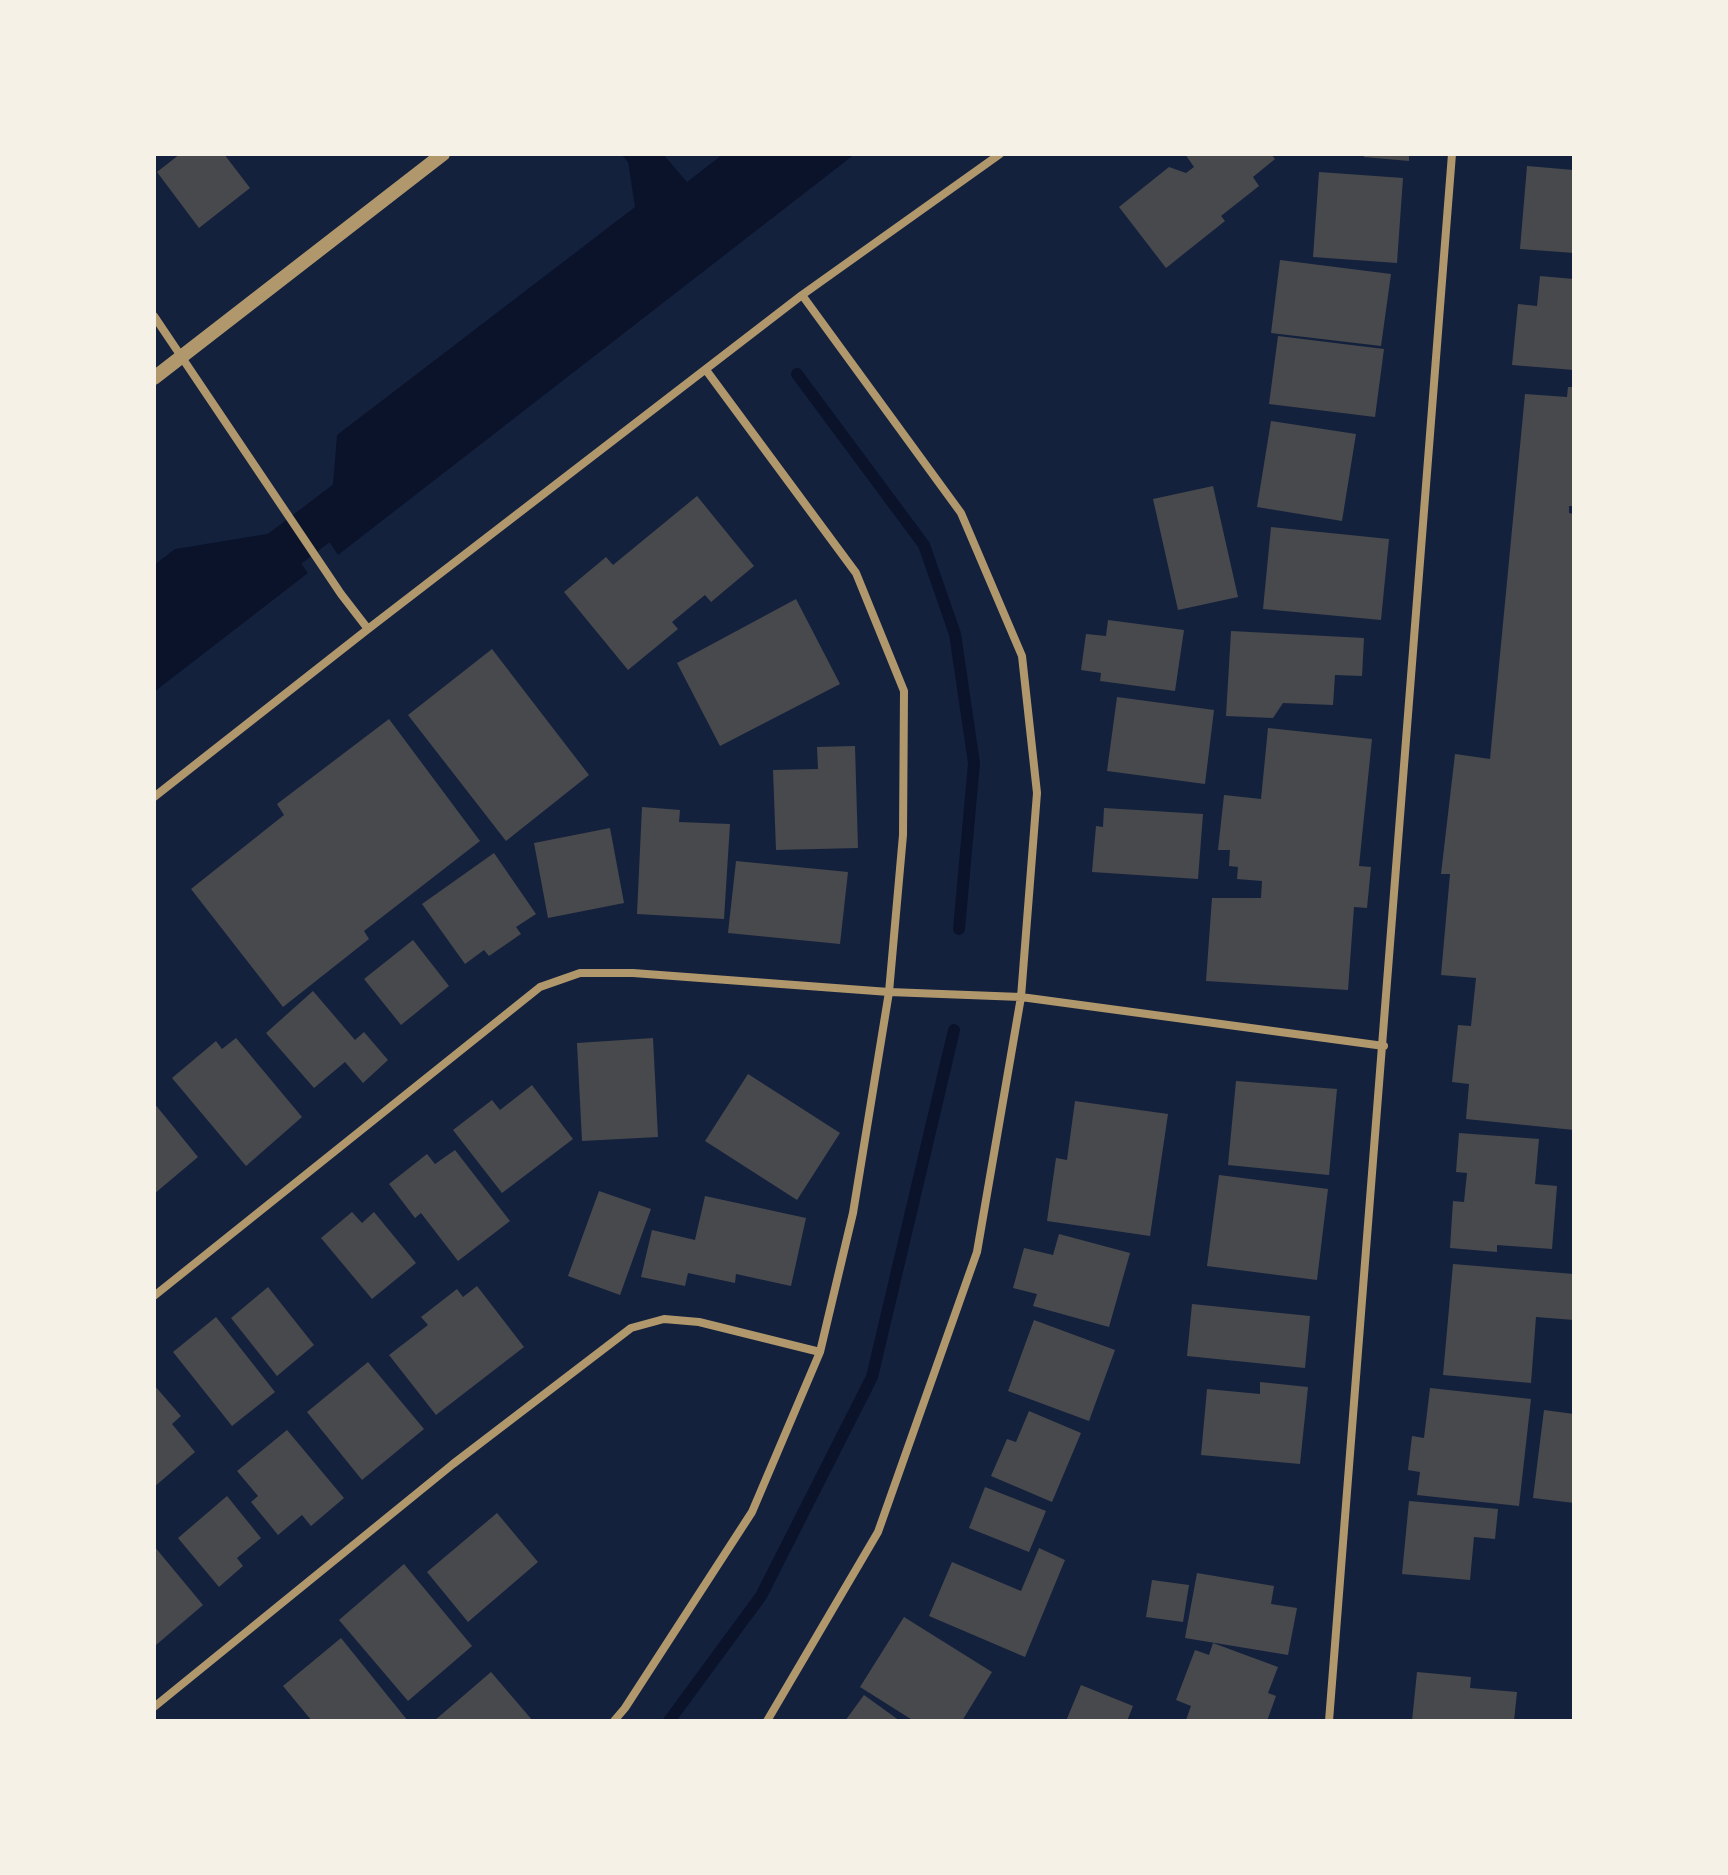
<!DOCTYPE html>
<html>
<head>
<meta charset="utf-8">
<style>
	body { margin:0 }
	#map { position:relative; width:1728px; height:1875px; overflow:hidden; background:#14213d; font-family:Lato,sans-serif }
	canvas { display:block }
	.frame { position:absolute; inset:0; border:156px solid #f6f1e7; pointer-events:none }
</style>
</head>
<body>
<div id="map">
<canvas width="1728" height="1875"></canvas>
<div class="frame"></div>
</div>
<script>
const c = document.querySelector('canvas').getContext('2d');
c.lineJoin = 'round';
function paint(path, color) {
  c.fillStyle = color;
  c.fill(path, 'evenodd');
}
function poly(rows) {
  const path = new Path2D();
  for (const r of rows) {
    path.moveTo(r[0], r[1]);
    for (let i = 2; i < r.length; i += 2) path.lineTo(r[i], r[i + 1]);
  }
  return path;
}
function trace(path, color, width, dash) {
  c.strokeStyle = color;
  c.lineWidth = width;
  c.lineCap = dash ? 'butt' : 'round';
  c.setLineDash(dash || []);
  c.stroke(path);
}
paint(poly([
	[621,154,663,154,687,182,723,154,855,154,338,555,312,516,332,497,337,435,635,207,628,162],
	[279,532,308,573,154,692,154,565,175,549]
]), '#0b132b');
trace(poly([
	[797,374,924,545,955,634,974,763,959,929],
	[669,1721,761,1596,872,1377,954,1030]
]), '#0b132b', 12);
trace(poly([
	[154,648,366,487]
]), '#0b132b', 44);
paint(poly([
	[180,154,224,154,250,188,199,228,157,172],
	[1185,154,1271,154,1275,159,1253,177,1259,186,1221,216,1225,221,1166,268,1119,207,1169,167,1186,173,1194,167],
	[1364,154,1409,154,1409,161,1364,157],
	[1527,166,1574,170,1574,253,1520,249],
	[1319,172,1403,178,1397,263,1313,257],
	[1280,260,1391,274,1381,346,1271,333],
	[1540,276,1574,279,1574,370,1512,365,1518,304,1537,306],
	[1278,336,1384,349,1375,417,1269,404],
	[1568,387,1574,387,1574,506,1569,506,1569,513,1574,514,1574,1130,1466,1119,1469,1084,1452,1082,1458,1025,1471,1026,1476,978,1441,975,1450,874,1441,874,1455,754,1490,759,1525,394,1567,397],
	[1271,421,1356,434,1342,521,1257,507],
	[1213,486,1238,597,1178,610,1153,499],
	[697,496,754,566,711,602,705,595,672,622,678,629,628,670,564,592,606,557,613,565],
	[1271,527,1389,539,1381,620,1263,609],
	[796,599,840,684,720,746,677,663],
	[1108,620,1184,630,1175,691,1100,681,1101,673,1081,670,1086,634,1106,636],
	[1231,631,1364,638,1362,676,1335,675,1333,705,1283,703,1273,718,1226,716],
	[492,649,589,775,506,841,408,715],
	[1117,697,1214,710,1205,784,1107,771],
	[389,719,480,841,364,931,369,939,283,1007,191,889,284,815,277,804],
	[1268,728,1372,739,1359,866,1371,867,1367,908,1354,907,1348,990,1206,981,1212,898,1261,898,1262,881,1237,879,1238,867,1229,866,1230,850,1218,850,1224,795,1261,799],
	[855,746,858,848,776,850,773,770,818,769,817,747],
	[642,807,680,810,679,822,730,824,724,919,637,914],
	[1104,808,1203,814,1198,879,1092,872,1096,826,1103,827],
	[610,828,624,903,548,918,534,843],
	[494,853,536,914,516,927,521,934,489,956,484,950,465,964,422,904],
	[736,861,848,872,840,944,728,933],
	[413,940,449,986,401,1025,364,979],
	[313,991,355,1040,364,1032,388,1060,363,1083,345,1062,314,1088,266,1033],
	[236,1038,302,1117,246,1166,172,1078,216,1041,222,1049],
	[653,1038,658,1137,582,1141,577,1043],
	[748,1074,840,1133,797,1200,705,1141],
	[1236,1081,1337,1089,1329,1175,1228,1165],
	[532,1085,573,1139,502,1193,453,1130,492,1100,500,1110],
	[1075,1101,1168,1114,1150,1236,1047,1221,1056,1158,1067,1160],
	[154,1103,198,1157,154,1194],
	[1459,1133,1539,1139,1535,1184,1557,1186,1552,1249,1497,1245,1497,1252,1450,1248,1453,1201,1464,1202,1467,1173,1456,1172],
	[455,1150,510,1221,458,1261,421,1213,415,1218,389,1184,427,1154,435,1164],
	[1219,1175,1328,1189,1317,1280,1207,1266],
	[599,1191,651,1209,620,1295,568,1276],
	[705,1196,806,1218,791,1286,736,1274,735,1283,688,1273,685,1286,641,1277,652,1230,695,1240],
	[352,1212,362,1223,374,1212,416,1263,372,1299,321,1238],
	[1059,1234,1130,1253,1109,1327,1033,1306,1037,1294,1013,1288,1024,1248,1053,1255],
	[1453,1264,1574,1274,1574,1320,1536,1317,1531,1383,1443,1375],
	[477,1286,524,1347,436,1415,389,1355,428,1325,421,1317,457,1289,463,1297],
	[268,1287,314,1345,277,1376,231,1318],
	[1192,1304,1310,1316,1305,1368,1187,1356],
	[216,1317,275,1392,232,1426,173,1352],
	[1034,1320,1115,1350,1089,1421,1008,1391],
	[368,1362,424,1429,362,1480,307,1412],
	[1260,1382,1308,1387,1300,1464,1201,1455,1207,1389,1260,1394],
	[154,1385,181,1416,172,1424,195,1452,154,1487],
	[1430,1388,1531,1399,1519,1506,1417,1495,1420,1472,1408,1470,1412,1436,1424,1438],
	[1544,1410,1574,1414,1574,1503,1533,1498],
	[1029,1411,1081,1433,1052,1502,991,1476,1007,1439,1016,1442],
	[287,1430,344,1498,311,1526,302,1515,278,1535,251,1502,258,1496,237,1471],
	[985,1487,1046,1511,1029,1552,969,1528],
	[227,1496,261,1538,237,1558,243,1566,219,1587,178,1538],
	[1409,1501,1498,1509,1495,1539,1474,1537,1470,1580,1402,1574],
	[497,1513,538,1562,468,1622,427,1572],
	[154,1546,203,1605,156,1645,154,1642],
	[1039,1548,1065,1560,1025,1657,929,1616,952,1562,1021,1591],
	[404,1564,472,1646,408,1701,339,1620],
	[1197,1573,1274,1586,1271,1604,1297,1608,1288,1655,1185,1638],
	[1152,1580,1189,1585,1183,1622,1146,1617],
	[904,1617,992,1672,962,1721,914,1721,860,1687],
	[341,1638,408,1721,312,1721,283,1686],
	[1213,1643,1278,1667,1268,1693,1276,1696,1267,1721,1186,1720,1191,1706,1176,1700,1195,1650,1209,1655],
	[491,1672,533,1721,434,1721],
	[1417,1672,1471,1677,1470,1688,1517,1692,1514,1721,1412,1721],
	[1081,1685,1133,1706,1127,1721,1066,1721],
	[864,1695,900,1721,845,1721]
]), '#48494c');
trace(poly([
	[154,316,341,594,368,629],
	[154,797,368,629,802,295,1000,154],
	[154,1296,540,987,580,973,633,973,889,992,1021,997,1384,1046],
	[154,1707,453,1464,631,1328,664,1319,699,1322,820,1352],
	[614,1721,625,1708,752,1512,820,1352,853,1213,889,992,903,835,904,691,856,573,706,370],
	[767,1721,878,1532,977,1252,1021,997,1037,793,1022,656,961,513,802,295],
	[1329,1721,1452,154]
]), '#b1986c', 8);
trace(poly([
	[154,378,443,154]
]), '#b1986c', 14);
</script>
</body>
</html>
